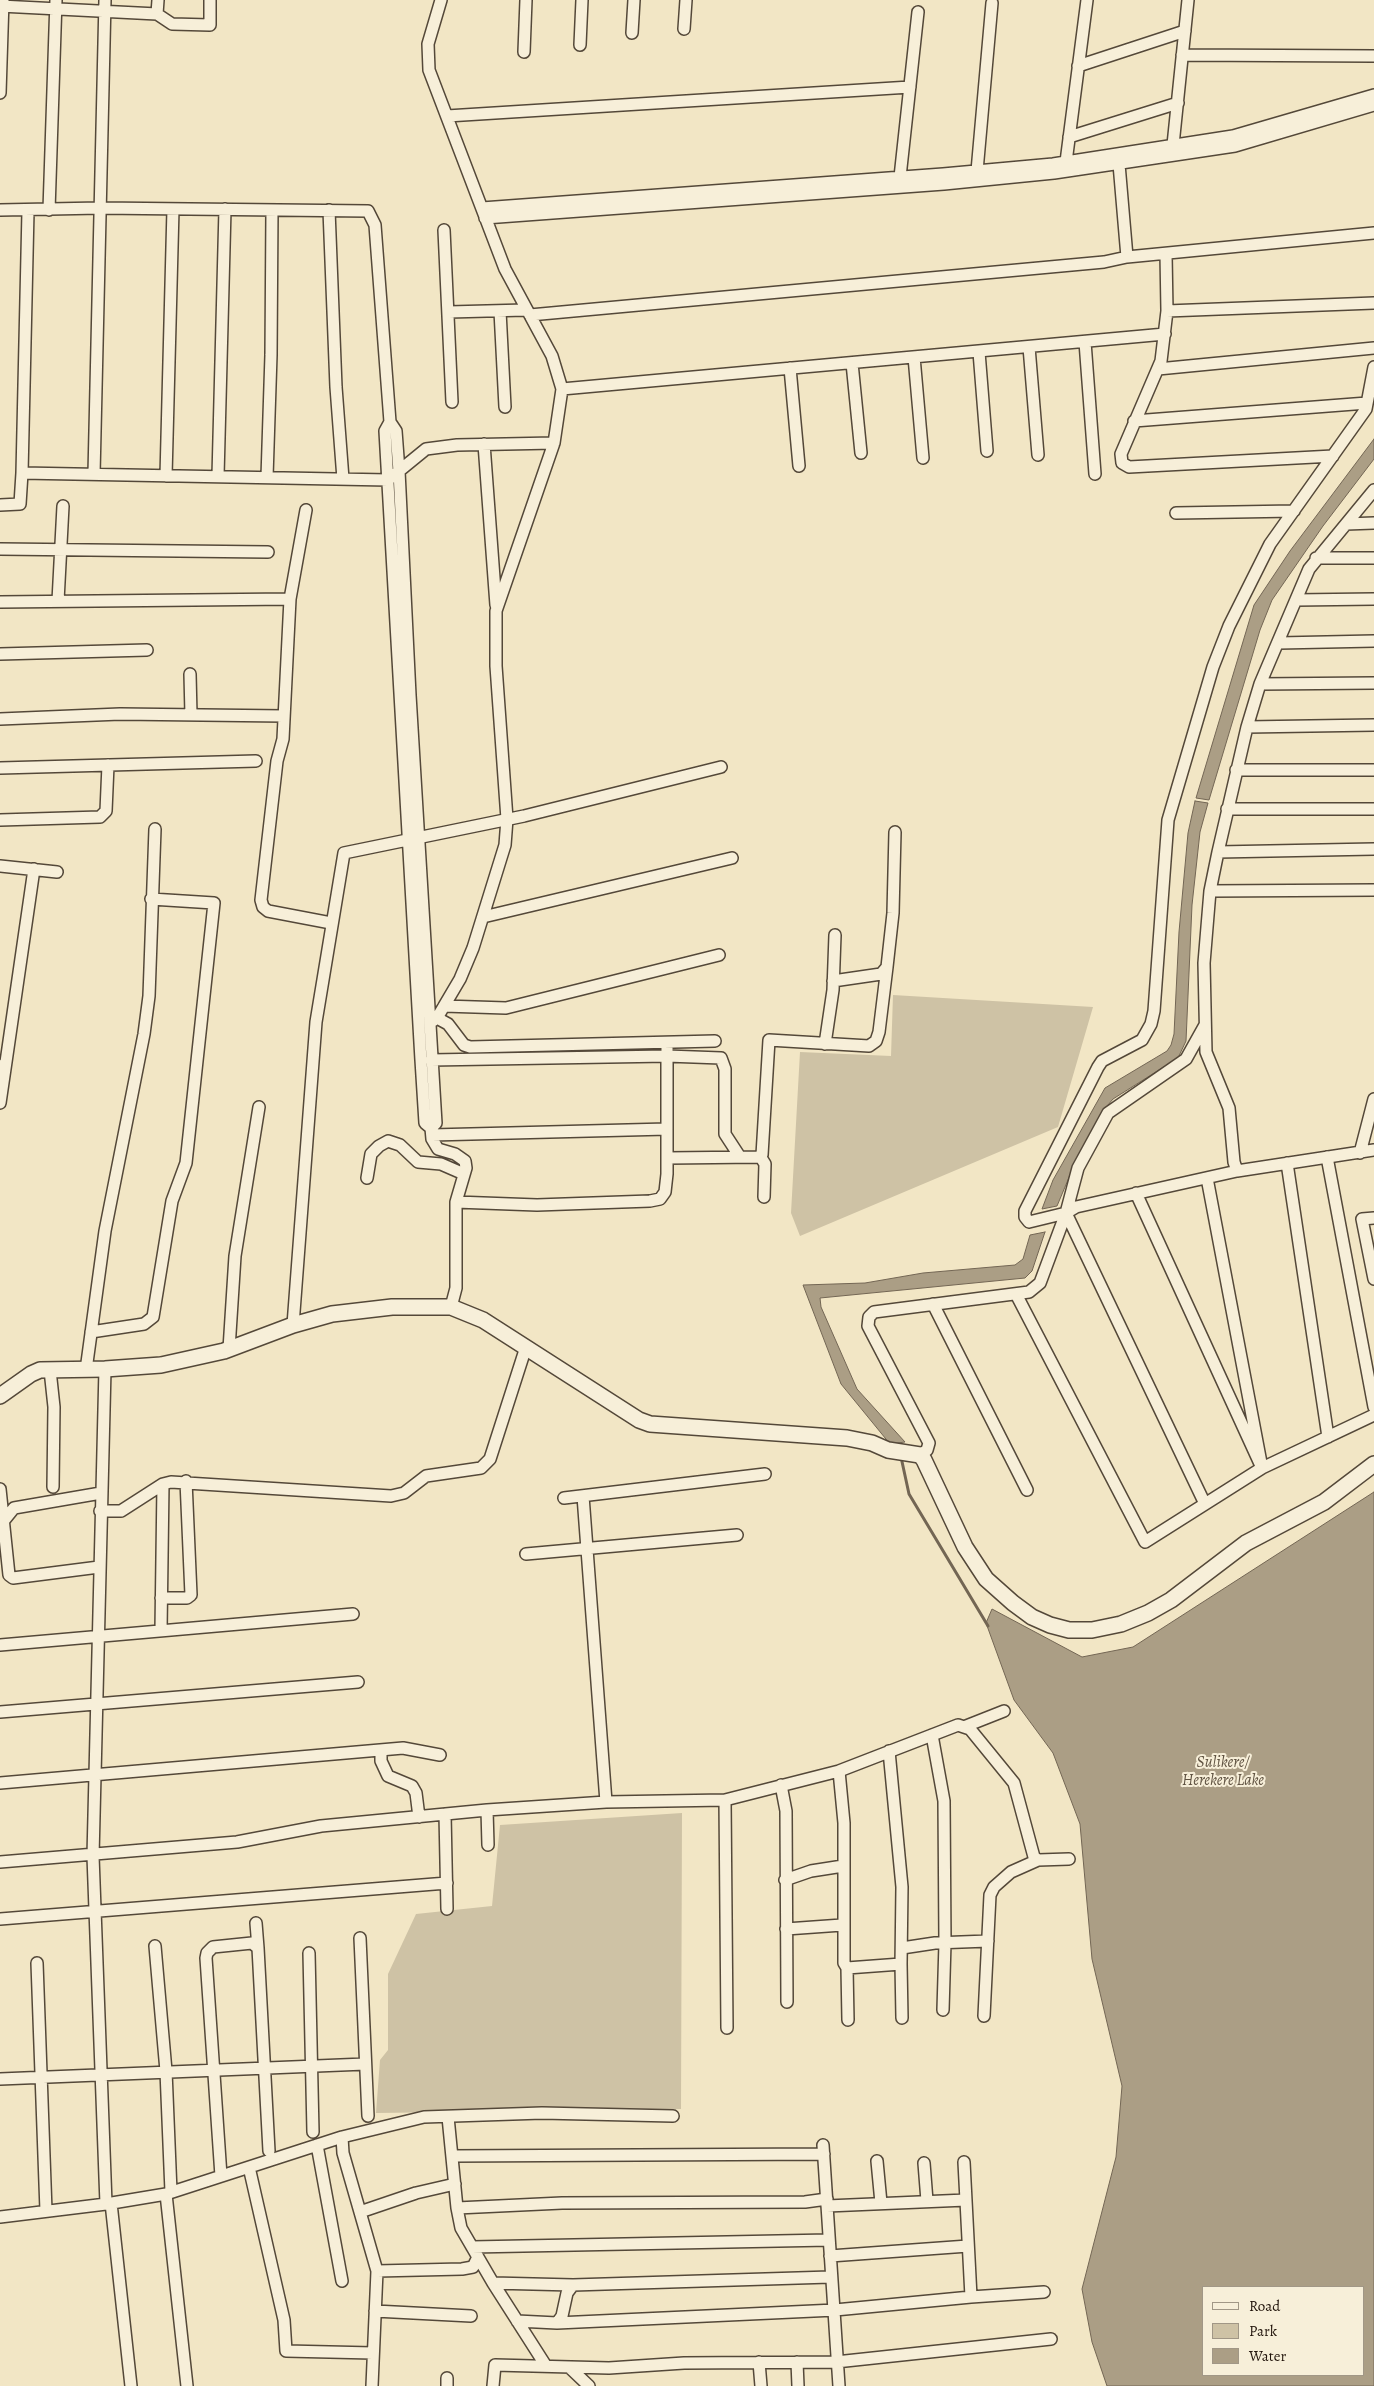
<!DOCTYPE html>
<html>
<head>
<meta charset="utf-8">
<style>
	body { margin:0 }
	#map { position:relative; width:1374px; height:2386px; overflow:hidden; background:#f2e6c5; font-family:Alegreya,serif }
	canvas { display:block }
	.legend { position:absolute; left:1202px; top:2286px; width:162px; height:90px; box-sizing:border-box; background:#f7efd9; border:1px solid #a19786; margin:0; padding:6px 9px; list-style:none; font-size:15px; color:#20130a }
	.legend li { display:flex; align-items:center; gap:10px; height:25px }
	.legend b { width:25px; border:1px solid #a19786 }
</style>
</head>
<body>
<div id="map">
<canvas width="1374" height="2386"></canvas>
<ul class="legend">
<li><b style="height:6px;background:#f7efd9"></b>Road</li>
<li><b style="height:14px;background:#cec2a5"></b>Park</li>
<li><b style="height:14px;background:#ab9e85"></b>Water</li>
</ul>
</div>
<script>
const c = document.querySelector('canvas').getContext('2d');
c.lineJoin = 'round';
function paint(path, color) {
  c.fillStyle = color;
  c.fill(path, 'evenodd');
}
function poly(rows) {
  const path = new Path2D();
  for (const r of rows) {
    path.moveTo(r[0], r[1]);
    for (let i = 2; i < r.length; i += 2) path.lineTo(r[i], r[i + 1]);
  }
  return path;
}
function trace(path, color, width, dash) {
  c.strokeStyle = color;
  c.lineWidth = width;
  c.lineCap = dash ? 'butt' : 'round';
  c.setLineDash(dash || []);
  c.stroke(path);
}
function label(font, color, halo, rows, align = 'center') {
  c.font = font + ' Alegreya,serif';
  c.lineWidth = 4;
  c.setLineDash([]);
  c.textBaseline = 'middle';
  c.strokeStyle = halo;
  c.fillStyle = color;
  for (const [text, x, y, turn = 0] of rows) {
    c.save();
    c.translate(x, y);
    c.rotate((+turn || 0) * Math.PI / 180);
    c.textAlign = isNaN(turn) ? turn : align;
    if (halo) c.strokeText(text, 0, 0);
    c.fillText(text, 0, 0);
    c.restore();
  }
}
paint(poly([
	[893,995,1093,1007,1058,1127,800,1236,791,1213,800,1052,891,1056],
	[682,1813,681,2109,376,2113,380,2060,388,2050,388,1974,416,1914,492,1906,500,1825]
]), '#cec2a5');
const water = poly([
	[1374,439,1374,459,1323,526,1272,600,1260,630,1209,800,1196,798,1254,605,1290,551,1374,439],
	[1195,801,1208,803,1200,832,1192,905,1186,1041,1178,1058,1113,1099,1102,1112,1073,1168,1057,1206,1042,1209,1053,1180,1105,1088,1167,1051,1171,1045,1174,1034,1179,932,1188,833,1195,801],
	[1045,1232,1032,1271,1025,1278,820,1298,821,1307,857,1389,905,1442,890,1444,841,1384,803,1285,865,1283,923,1273,1015,1265,1023,1259,1030,1235,1045,1232],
	[1374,1492,1374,2386,1107,2386,1092,2342,1082,2289,1116,2157,1122,2086,1092,1959,1080,1824,1053,1753,1014,1700,986,1623,992,1609,1082,1657,1133,1647,1374,1492],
	[1203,2287,1363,2287,1363,2375,1203,2375,1203,2287]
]);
paint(water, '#ab9e85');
trace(water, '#736654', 1);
trace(poly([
	[901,1457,909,1494,988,1626]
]), '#736654', 3);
const minor = poly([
	[0,6,157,14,172,24,210,25,210,0],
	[157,14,158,0],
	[684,29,686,0],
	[632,33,634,0],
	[580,45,582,0],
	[524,52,526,0],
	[1182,55,1374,56],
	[1078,66,1185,31],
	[0,93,3,0],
	[447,116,910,87],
	[1069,137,1178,103],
	[1173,145,1188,0],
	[1066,162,1087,0],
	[1119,164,1127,257],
	[977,171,992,3],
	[900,177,918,12],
	[482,208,943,174,1053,164,1233,136,1374,95],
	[0,210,100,208,368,211,375,225,390,422],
	[49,210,56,0],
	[329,210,336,387,343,479],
	[485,218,944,184,1054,173,1235,146,1374,105],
	[444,230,452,402],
	[1166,254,1167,311,1161,361,1121,454,1122,463,1129,467,1333,456],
	[500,311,505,407],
	[1167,311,1374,303],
	[449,312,525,310],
	[530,315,1104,262,1127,257,1374,233],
	[1085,342,1095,474],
	[1029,347,1038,455],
	[979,352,987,451],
	[914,357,923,458],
	[852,363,861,453],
	[790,368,799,466],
	[1158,369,1374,348],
	[562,389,1165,334],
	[1134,421,1367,403],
	[390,422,396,431,399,471,410,695,436,1123,431,1128,425,1123,421,1060,385,431,390,422],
	[484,444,496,605],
	[22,473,28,211],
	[94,474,105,0],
	[166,476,173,209],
	[218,476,225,209],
	[267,477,271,355,272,210],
	[0,505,20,504,22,473,388,480,426,449,457,445,554,443],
	[306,510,290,599,283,739,277,761,261,900,263,907,268,911,331,923],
	[1176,513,1294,511],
	[1346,524,1374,523],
	[0,549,268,552],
	[1316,558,1374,558],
	[1296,600,1374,599],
	[58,601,63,506],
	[0,602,290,599],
	[1279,643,1374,641],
	[0,654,147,650],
	[190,674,191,715],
	[1260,684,1374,683],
	[0,719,120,714,284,716],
	[1247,727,1374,725],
	[0,768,256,761],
	[1236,770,1374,770],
	[1227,809,1374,809],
	[0,820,100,817,106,811,108,765],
	[1218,852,1374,849],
	[0,866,57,872],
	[1210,891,1374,890],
	[483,917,732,858],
	[833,981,881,974,887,967,893,913,895,832],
	[444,1006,506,1008,719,955],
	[437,1018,448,1024,464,1045,470,1047,715,1041],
	[430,1023,437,1018,460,979,473,948,505,845,507,819,496,666,496,611,554,443,562,389,552,356,505,269,429,70,428,44,441,0],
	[825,1044,833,990,835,935],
	[667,1048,667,1056,721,1058,725,1069,725,1134,740,1157],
	[431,1060,667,1056,667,1174,665,1192,660,1199,650,1201,537,1205,456,1202],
	[0,1069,6,1062,34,869],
	[0,1103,6,1062],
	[431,1128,432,1139,438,1149,455,1154,465,1161,466,1168,456,1202,456,1288,451,1307],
	[432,1135,667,1129],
	[1360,1153,1374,1099],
	[760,1156,765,1164,764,1197],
	[1327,1157,1374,1407],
	[668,1158,758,1157,762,1155,769,1040,869,1046,876,1041,879,1032,887,967],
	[1287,1163,1328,1437],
	[1237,1171,1234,1162,1229,1108,1206,1052,1204,963,1210,891,1218,852,1247,727,1260,684,1309,569,1374,490],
	[367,1178,371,1154,379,1146,388,1141,400,1145,418,1162,441,1164,464,1174],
	[1207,1178,1262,1468,1374,1415],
	[1066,1213,1029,1222,1025,1217,1025,1211,1098,1067,1102,1061,1142,1040,1151,1024,1154,1011,1168,820,1213,667,1229,626,1270,544,1366,409,1374,367],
	[1374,1218,1362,1219,1374,1279],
	[1016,1294,1145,1542,1262,1468,1136,1193],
	[933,1304,1027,1490],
	[293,1325,316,1022,344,853,524,816,721,767],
	[91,1332,144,1324,153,1317,172,1201,186,1163,214,903,151,899],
	[229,1349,235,1256,259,1107],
	[50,1370,54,1407,53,1487],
	[86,1370,105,1231,144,1034,149,996,155,829],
	[920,1455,927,1450,929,1443,868,1326,869,1317,874,1312,1029,1292,1040,1283,1066,1213,1076,1207,1237,1171,1374,1150],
	[0,1489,9,1575,13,1578,99,1567],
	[583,1496,606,1802],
	[564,1498,765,1474],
	[1205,1504,1066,1213,1078,1168,1108,1113,1186,1059,1205,1025],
	[100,1511,121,1511,163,1484,171,1482,391,1496,404,1493,426,1476,481,1468,490,1459,526,1347],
	[1,1524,14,1508,101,1493],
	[526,1554,737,1535],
	[161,1598,187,1598,191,1595,186,1481],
	[161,1630,163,1484],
	[0,1645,353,1614],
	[0,1712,358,1682],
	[966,1726,1004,1711],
	[932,1735,944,1801,945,1943,943,2010],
	[381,1750,381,1761,388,1776,412,1786,416,1793,419,1817],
	[839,1771,844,1823,844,1963,847,1968,901,1964,902,1887,889,1751],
	[0,1783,403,1748,440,1755],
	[781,1785,786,1811,787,2002],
	[725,1800,727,2028],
	[487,1810,488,1845],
	[445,1814,447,1909],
	[0,1862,237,1842,321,1826,487,1810,606,1802,725,1800,839,1771,958,1725,970,1729,1014,1783,1034,1857,1038,1860,1069,1859],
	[785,1880,811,1871,843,1866],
	[0,1919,447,1883],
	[256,1923,258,1948],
	[786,1929,842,1925],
	[360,1938,368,2116],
	[155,1946,166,2071,171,2192],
	[902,1948,935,1943,988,1941],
	[309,1953,313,2132],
	[37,1963,46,2211],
	[901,1964,902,2018],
	[847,1968,848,2020],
	[984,2016,990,1895,994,1887,1011,1872,1038,1860],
	[0,2079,365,2064],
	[448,2117,457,2208,461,2228,493,2283,546,2366],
	[342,2137,343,2153,377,2271,372,2386],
	[317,2145,342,2281],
	[823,2145,839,2386],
	[452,2156,824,2154],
	[877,2161,881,2203],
	[924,2163,927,2201],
	[249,2167,284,2320,286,2351,373,2353],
	[221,2176,206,1958,207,1953,213,1947,252,1943,258,1948,269,2151],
	[166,2194,187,2386],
	[111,2203,131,2386],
	[106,2204,166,2194,342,2137,424,2117,542,2113,673,2116],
	[827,2206,966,2200],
	[457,2208,562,2203,805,2202,827,2199],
	[360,2212,416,2193,455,2184],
	[0,2217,106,2204,93,1856,105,1369],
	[472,2247,829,2240],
	[830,2256,968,2246],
	[377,2271,462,2269,473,2267,478,2257],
	[493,2283,573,2285],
	[971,2297,1044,2292],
	[375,2311,471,2316],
	[517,2321,557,2323,835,2310,971,2297,964,2162],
	[557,2323,562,2316,567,2293,573,2285,830,2277],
	[759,2362,761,2386],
	[797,2362,798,2386],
	[569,2367,589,2386],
	[447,2378,447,2386],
	[493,2386,495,2365,609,2368,684,2363,836,2362,1051,2339]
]);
const tertiary = poly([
	[0,1396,31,1374,40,1370,105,1369,161,1365,224,1351,293,1325,332,1314,392,1307,451,1307,483,1320,639,1420,650,1424,847,1438,872,1443,888,1450,920,1455,924,1460,965,1547,986,1579,1013,1603,1032,1617,1050,1625,1069,1630,1092,1630,1121,1624,1148,1613,1171,1600,1246,1543,1324,1502,1374,1464]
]);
trace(minor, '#544839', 14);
trace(tertiary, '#544839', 18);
trace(minor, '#f7efd9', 11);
trace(tertiary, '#f7efd9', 15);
label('italic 16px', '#5f5241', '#f7efd9', [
	["Sulikere/",1223,1763],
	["Herekere Lake",1223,1781]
]);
</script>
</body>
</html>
